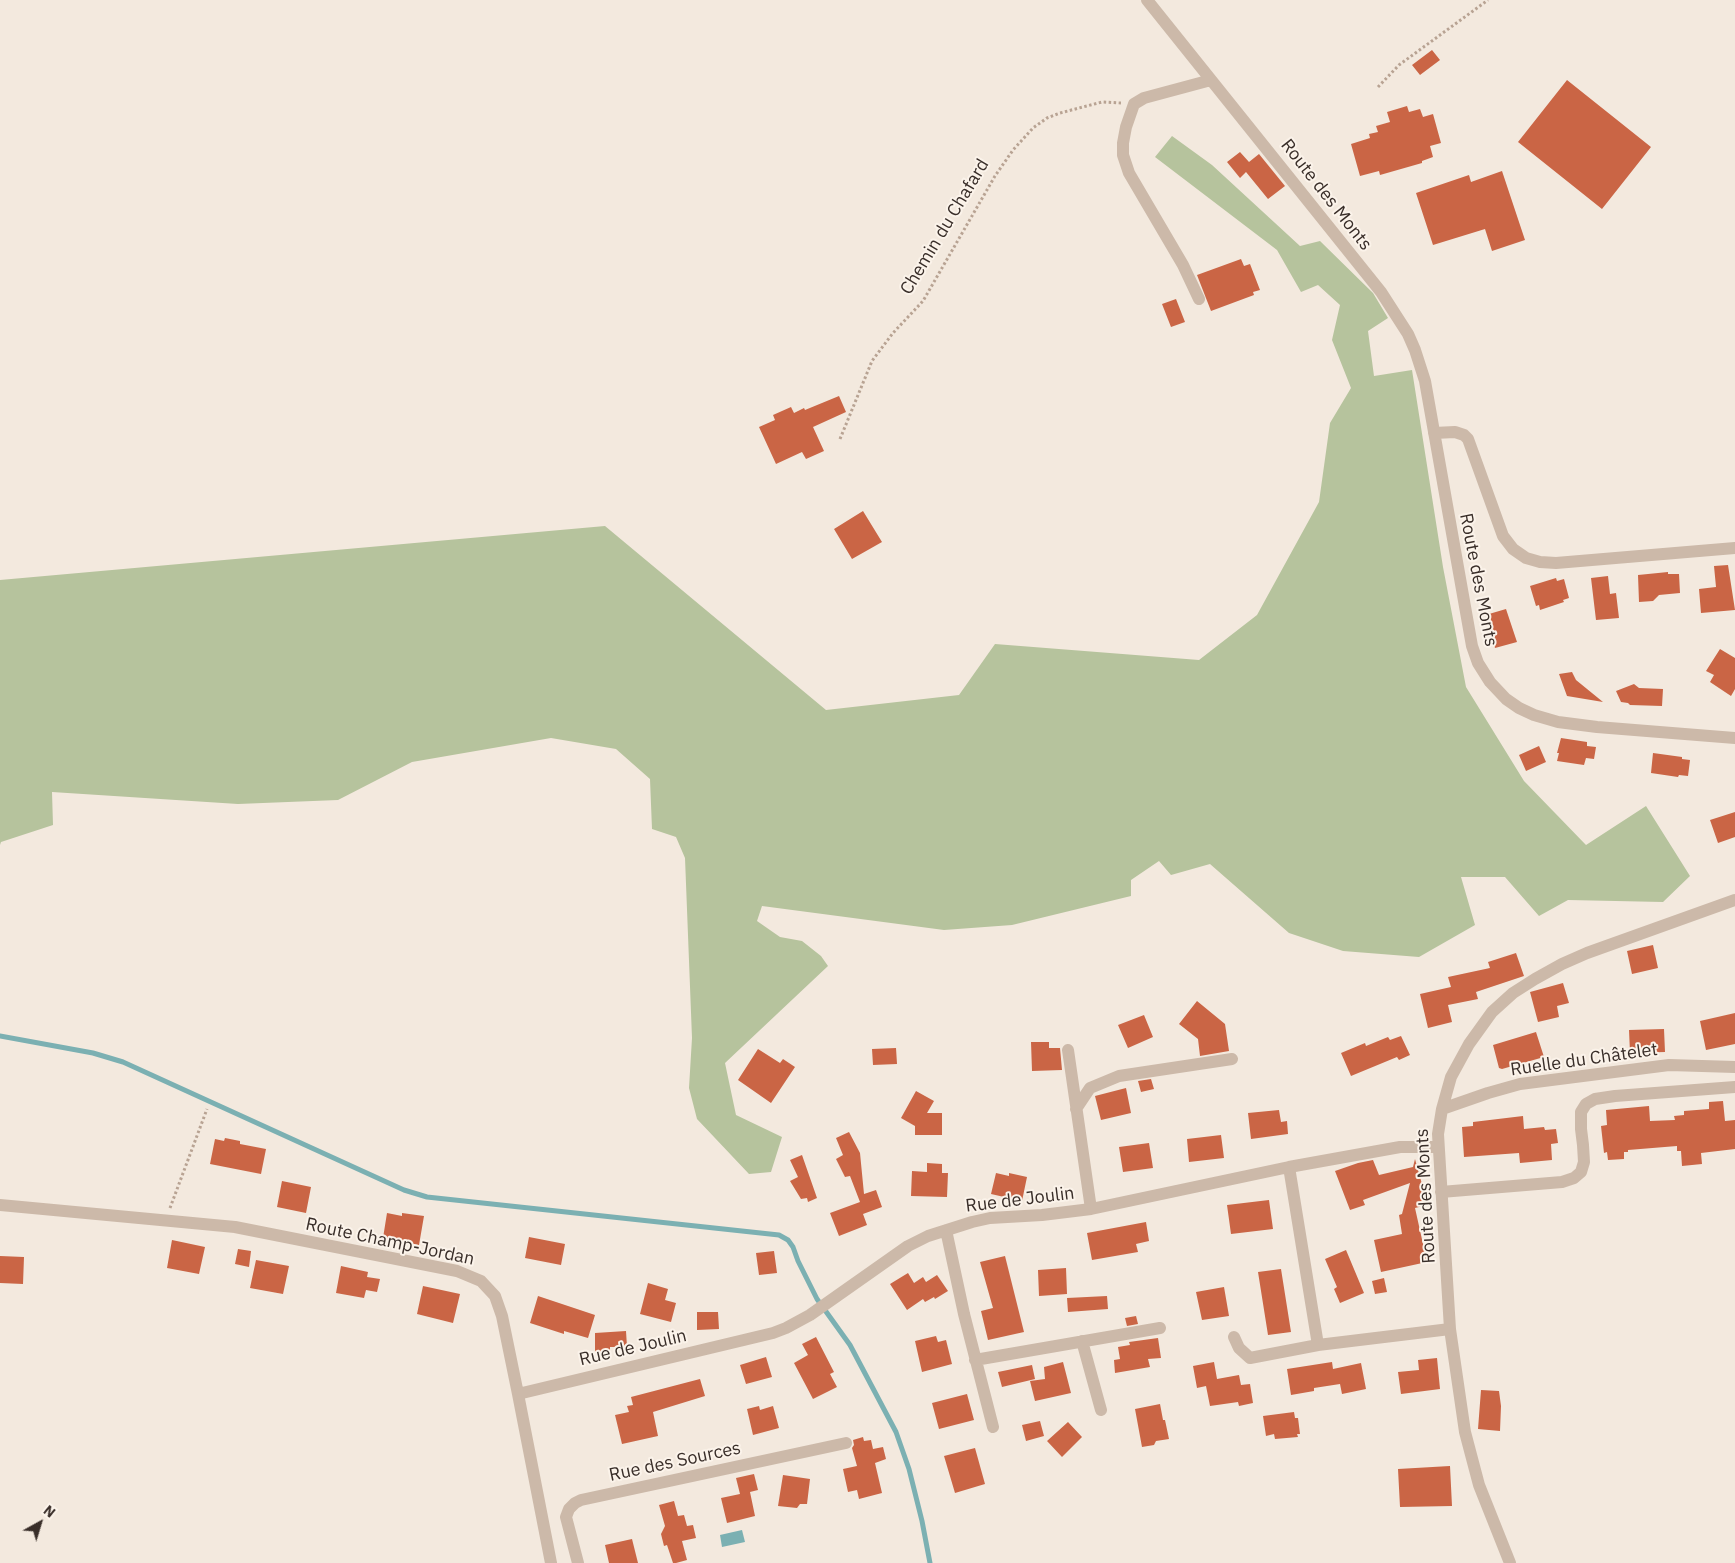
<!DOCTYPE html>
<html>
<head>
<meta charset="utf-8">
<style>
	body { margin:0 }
	#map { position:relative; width:1735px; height:1563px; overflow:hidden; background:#f3e9de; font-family:"IBM Plex Sans",sans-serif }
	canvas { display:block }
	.north { position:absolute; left:15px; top:1498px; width:50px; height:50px; -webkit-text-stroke:4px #fbf3ea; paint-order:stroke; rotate:39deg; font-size:14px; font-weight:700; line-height:20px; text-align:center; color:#392e29 }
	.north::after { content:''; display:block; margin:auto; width:18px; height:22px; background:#392e29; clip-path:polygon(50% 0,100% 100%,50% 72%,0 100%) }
</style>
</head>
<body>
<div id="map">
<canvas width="1735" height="1563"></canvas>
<div class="north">N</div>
</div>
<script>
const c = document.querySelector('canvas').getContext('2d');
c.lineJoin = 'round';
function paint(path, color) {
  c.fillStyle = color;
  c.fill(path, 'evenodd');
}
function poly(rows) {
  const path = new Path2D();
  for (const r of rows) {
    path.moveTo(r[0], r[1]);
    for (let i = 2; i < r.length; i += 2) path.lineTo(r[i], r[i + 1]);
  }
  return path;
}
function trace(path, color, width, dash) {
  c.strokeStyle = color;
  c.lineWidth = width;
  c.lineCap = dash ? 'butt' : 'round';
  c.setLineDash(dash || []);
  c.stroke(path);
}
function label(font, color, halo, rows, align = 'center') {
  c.font = font + ' "IBM Plex Sans",sans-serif';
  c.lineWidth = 4;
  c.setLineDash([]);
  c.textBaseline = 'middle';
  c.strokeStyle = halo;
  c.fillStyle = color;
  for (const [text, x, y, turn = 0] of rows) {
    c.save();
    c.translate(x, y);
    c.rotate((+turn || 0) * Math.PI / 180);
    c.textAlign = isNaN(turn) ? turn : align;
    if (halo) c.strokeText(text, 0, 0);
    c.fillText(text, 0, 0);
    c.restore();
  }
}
paint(poly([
	[1172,136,1212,165,1300,246,1320,241,1373,293,1388,318,1368,331,1374,376,1412,370,1443,567,1466,687,1524,781,1586,845,1646,806,1690,876,1663,902,1568,900,1539,916,1505,877,1461,877,1475,925,1419,957,1343,951,1289,933,1210,864,1171,875,1159,861,1131,880,1131,896,1012,925,944,930,762,906,757,921,780,937,802,941,821,956,828,966,725,1063,736,1115,782,1137,771,1172,749,1174,697,1119,689,1088,692,1038,685,858,676,837,652,829,650,779,616,749,551,738,412,762,338,800,238,804,52,792,53,825,1,842,0,845,0,580,605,526,826,710,959,695,995,644,1199,660,1257,615,1319,502,1330,423,1351,388,1332,340,1340,305,1318,285,1301,292,1277,250,1155,157]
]), '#b6c39d');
paint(poly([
	[742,1530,745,1542,722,1547,720,1535]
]), '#7bb0b2');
trace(poly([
	[0,1036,93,1053,123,1062,404,1190,427,1197,779,1235,788,1240,793,1247,798,1261,817,1299,850,1345,896,1432,909,1469,922,1521,930,1563]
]), '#7bb0b2', 5);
paint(poly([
	[1432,50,1440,60,1420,75,1412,65],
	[1567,80,1651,147,1602,209,1518,142],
	[1407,106,1409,112,1420,109,1423,117,1433,114,1441,143,1430,146,1433,157,1422,161,1422,163,1380,175,1379,171,1360,176,1351,144,1370,138,1369,134,1378,132,1376,126,1390,122,1387,112],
	[1240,152,1249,162,1259,154,1285,186,1268,199,1246,172,1240,178,1227,162],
	[1502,171,1525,240,1492,251,1485,229,1433,245,1416,193,1469,175,1471,182],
	[1241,259,1244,266,1250,264,1260,290,1253,292,1254,295,1211,311,1197,275],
	[1176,299,1185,322,1171,327,1162,304],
	[839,396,846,412,813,427,824,451,806,459,802,452,776,464,759,427,775,420,773,415,791,407,794,413,804,408,805,410],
	[863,511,882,542,852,559,834,529],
	[1728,565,1735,610,1701,613,1699,589,1716,587,1714,566],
	[1668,572,1668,574,1679,574,1680,593,1659,595,1653,601,1639,602,1638,575],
	[1608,576,1610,594,1616,593,1619,618,1596,620,1591,578],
	[1556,578,1557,581,1564,579,1569,598,1563,600,1564,602,1540,610,1539,605,1536,606,1530,586],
	[1506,609,1517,642,1495,648,1488,625,1492,624,1489,614],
	[1720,649,1735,658,1735,689,1731,696,1710,682,1714,675,1706,671],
	[1572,672,1576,680,1603,702,1567,696,1559,674],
	[1634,684,1639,688,1663,689,1662,706,1630,705,1628,703,1621,702,1616,691],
	[1561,738,1587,742,1587,746,1596,747,1594,759,1586,758,1584,765,1557,761,1559,753,1557,753],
	[1539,746,1546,762,1526,771,1519,755],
	[1653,753,1682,757,1682,759,1690,760,1688,776,1679,775,1678,777,1651,773],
	[1735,812,1735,837,1718,843,1710,820],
	[1653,945,1658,968,1632,974,1627,951],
	[1516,953,1524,976,1476,992,1478,999,1448,1005,1452,1022,1428,1028,1420,994,1451,987,1448,977,1490,968,1488,962],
	[1563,983,1569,1003,1557,1006,1559,1017,1538,1022,1530,992],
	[1197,1001,1225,1024,1229,1051,1200,1056,1198,1039,1179,1024],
	[1735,1013,1735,1044,1706,1050,1700,1021],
	[1144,1015,1153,1037,1128,1048,1118,1025],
	[1664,1029,1665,1052,1630,1053,1629,1030],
	[1536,1032,1544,1057,1502,1069,1499,1068,1493,1045],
	[1401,1036,1410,1055,1399,1060,1397,1057,1351,1076,1341,1053,1365,1043,1366,1046,1388,1037,1390,1040],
	[1031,1042,1049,1042,1049,1048,1060,1048,1062,1070,1032,1071],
	[896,1048,897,1064,873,1065,872,1049],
	[758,1049,780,1063,783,1059,795,1067,771,1103,738,1080],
	[1151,1079,1154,1089,1141,1092,1138,1081],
	[1126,1088,1131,1113,1101,1120,1095,1096],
	[916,1091,934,1101,927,1113,942,1113,942,1135,915,1135,915,1126,901,1118],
	[1723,1101,1725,1121,1735,1120,1735,1149,1701,1153,1702,1164,1682,1166,1681,1151,1677,1151,1677,1146,1628,1150,1628,1152,1624,1152,1624,1159,1608,1160,1607,1152,1604,1153,1601,1126,1607,1125,1606,1110,1649,1106,1650,1121,1675,1120,1674,1116,1684,1115,1684,1111,1709,1109,1709,1102],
	[1279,1110,1281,1122,1287,1121,1288,1134,1251,1139,1248,1113],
	[1523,1116,1524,1129,1544,1127,1545,1130,1556,1129,1558,1143,1551,1144,1552,1160,1520,1163,1519,1153,1464,1157,1462,1127,1473,1126,1473,1122],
	[849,1132,860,1153,864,1194,876,1190,882,1207,863,1214,867,1225,839,1236,830,1213,860,1202,850,1176,845,1177,836,1159,843,1155,836,1138],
	[1221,1135,1224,1158,1189,1162,1187,1139],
	[225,1138,240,1141,240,1144,266,1149,261,1174,210,1164,215,1139,224,1141],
	[1149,1143,1153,1168,1123,1172,1119,1147],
	[802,1155,817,1198,808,1202,807,1198,801,1199,790,1181,798,1177,790,1160],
	[1415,1159,1425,1195,1423,1206,1415,1208,1427,1262,1381,1272,1374,1240,1402,1234,1399,1215,1402,1214,1410,1183,1363,1200,1365,1205,1350,1210,1335,1171,1358,1163,1373,1160,1379,1175,1413,1167],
	[927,1163,942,1164,942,1173,948,1173,947,1197,911,1196,912,1171,927,1172],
	[996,1173,1009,1176,1009,1173,1027,1177,1022,1201,991,1194],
	[282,1181,311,1187,306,1213,277,1207],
	[1269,1200,1273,1229,1231,1234,1227,1205],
	[387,1213,402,1216,402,1213,424,1216,419,1245,383,1238],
	[1146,1222,1149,1241,1136,1244,1138,1252,1092,1260,1087,1233],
	[529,1237,565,1244,561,1265,525,1258],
	[172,1240,205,1247,199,1274,167,1268],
	[238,1249,251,1251,249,1267,235,1264],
	[1346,1250,1364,1293,1340,1303,1334,1289,1337,1287,1325,1259],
	[774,1251,777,1273,759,1275,756,1253],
	[0,1256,24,1257,23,1284,0,1283],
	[1005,1256,1024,1332,988,1340,981,1311,993,1308,980,1262],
	[256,1260,289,1266,283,1294,250,1288],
	[341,1266,368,1272,367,1277,380,1279,377,1292,366,1290,364,1298,336,1293],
	[1066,1268,1067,1294,1039,1296,1038,1270],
	[1281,1269,1291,1332,1268,1335,1258,1272],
	[908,1273,914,1283,923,1277,926,1282,937,1275,948,1291,935,1299,934,1297,925,1302,923,1299,907,1310,890,1284],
	[1384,1278,1387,1292,1375,1294,1372,1281],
	[648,1283,668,1289,665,1300,676,1303,671,1322,640,1314],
	[423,1286,460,1294,453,1323,417,1314],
	[1224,1287,1229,1316,1202,1320,1196,1292],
	[538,1296,595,1315,588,1338,564,1331,564,1334,530,1323],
	[1107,1296,1108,1309,1068,1312,1067,1298],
	[697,1312,718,1312,719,1329,697,1330],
	[1136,1316,1138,1324,1127,1326,1125,1318],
	[626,1331,627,1347,610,1347,610,1352,595,1352,595,1333],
	[936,1336,938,1342,946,1340,952,1364,922,1372,915,1341],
	[816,1337,834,1372,830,1374,837,1387,813,1399,794,1363,808,1355,802,1344],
	[1158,1338,1161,1358,1148,1359,1150,1367,1115,1373,1114,1360,1120,1359,1118,1347,1130,1345,1129,1342],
	[766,1357,772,1377,746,1384,740,1365],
	[1437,1358,1440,1389,1401,1394,1398,1372,1419,1370,1418,1360],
	[1063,1362,1071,1393,1035,1401,1030,1381,1045,1379,1044,1367],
	[1214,1362,1217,1379,1239,1375,1241,1385,1250,1384,1253,1403,1239,1406,1238,1402,1210,1406,1206,1386,1197,1388,1193,1366],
	[1332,1362,1333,1369,1361,1363,1366,1389,1342,1394,1340,1384,1314,1388,1314,1391,1291,1395,1287,1369],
	[1032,1365,1035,1379,1002,1387,998,1372],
	[700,1379,705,1396,653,1412,658,1436,622,1444,615,1415,629,1412,627,1406,633,1405,631,1397],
	[1481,1390,1499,1391,1501,1406,1500,1431,1478,1429],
	[967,1394,974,1420,939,1429,932,1403],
	[1160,1404,1163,1420,1165,1420,1169,1439,1156,1441,1154,1445,1142,1447,1135,1409],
	[759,1406,760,1410,773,1406,779,1428,753,1435,747,1409],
	[1294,1412,1295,1418,1298,1418,1300,1434,1297,1434,1298,1437,1275,1439,1274,1434,1266,1436,1263,1416],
	[1040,1421,1044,1436,1026,1441,1022,1425],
	[1068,1422,1082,1437,1062,1457,1047,1441],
	[863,1437,864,1441,871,1440,873,1449,883,1447,886,1459,875,1463,882,1493,859,1499,857,1490,848,1492,843,1469,857,1466,852,1448,854,1445,853,1440],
	[975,1448,985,1484,955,1493,944,1456],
	[1450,1466,1452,1506,1400,1507,1398,1469],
	[754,1474,758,1490,750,1492,755,1516,727,1523,721,1498,740,1494,736,1478],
	[783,1475,810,1479,807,1504,800,1504,797,1508,778,1506],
	[674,1501,678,1516,684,1515,687,1526,693,1525,696,1538,682,1541,687,1560,676,1563,673,1563,667,1545,664,1546,661,1534,665,1526,659,1505],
	[632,1539,638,1563,609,1563,605,1545]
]), '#ca6545');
trace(poly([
	[1378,87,1399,65,1488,0],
	[840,439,872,361,893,333,923,301,995,176,1013,150,1033,128,1047,118,1060,113,1102,102,1121,103],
	[170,1208,207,1109]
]), '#b8a393', 3, [2.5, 2.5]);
trace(poly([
	[1147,0,1381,292,1408,334,1415,350,1425,381,1472,646,1478,663,1490,682,1506,699,1519,708,1534,715,1558,722,1597,727,1735,738],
	[1199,299,1183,265,1129,173,1123,155,1123,143,1126,127,1134,104,1144,98,1211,80],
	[1434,433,1455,432,1464,435,1468,439,1503,536,1513,549,1526,558,1540,562,1556,563,1735,548],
	[1068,1050,1091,1209],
	[1076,1109,1090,1088,1119,1076,1232,1059],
	[1442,1109,1488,1093,1520,1084,1669,1065,1735,1067],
	[1289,1167,1318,1345],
	[1441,1192,1562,1182,1574,1178,1581,1172,1584,1162,1583,1145,1581,1129,1581,1112,1586,1104,1595,1099,1615,1096,1735,1087],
	[0,1205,235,1227,457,1271,481,1281,495,1296,502,1316,518,1394,551,1563],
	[946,1230,964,1314,993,1427],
	[1234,1337,1239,1348,1250,1358,1318,1345,1450,1329],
	[1082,1341,1101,1410],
	[975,1360,1160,1328],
	[518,1394,773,1333,786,1328,810,1315,908,1246,928,1236,972,1222,990,1218,1042,1215,1091,1209,1289,1167,1400,1147,1438,1147],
	[578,1563,566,1517,569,1509,575,1503,581,1500,846,1443],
	[1510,1563,1479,1485,1465,1432,1450,1329,1438,1134,1442,1109,1451,1077,1469,1044,1492,1012,1513,993,1535,979,1562,964,1587,953,1735,900]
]), '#ccb9a9', 12);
label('18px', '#392e29', '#fbf3ea', [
	["Route des Monts",1326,195,52],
	["Chemin du Chafard",945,227,-59],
	["Route des Monts",1478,580,79],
	["Ruelle du Châtelet",1584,1060,-8],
	["Route des Monts",1426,1196,-93],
	["Rue de Joulin",1020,1200,-7],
	["Route Champ-Jordan",390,1242,12],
	["Rue de Joulin",633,1348,-13],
	["Rue des Sources",675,1462,-12]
]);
</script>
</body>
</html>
